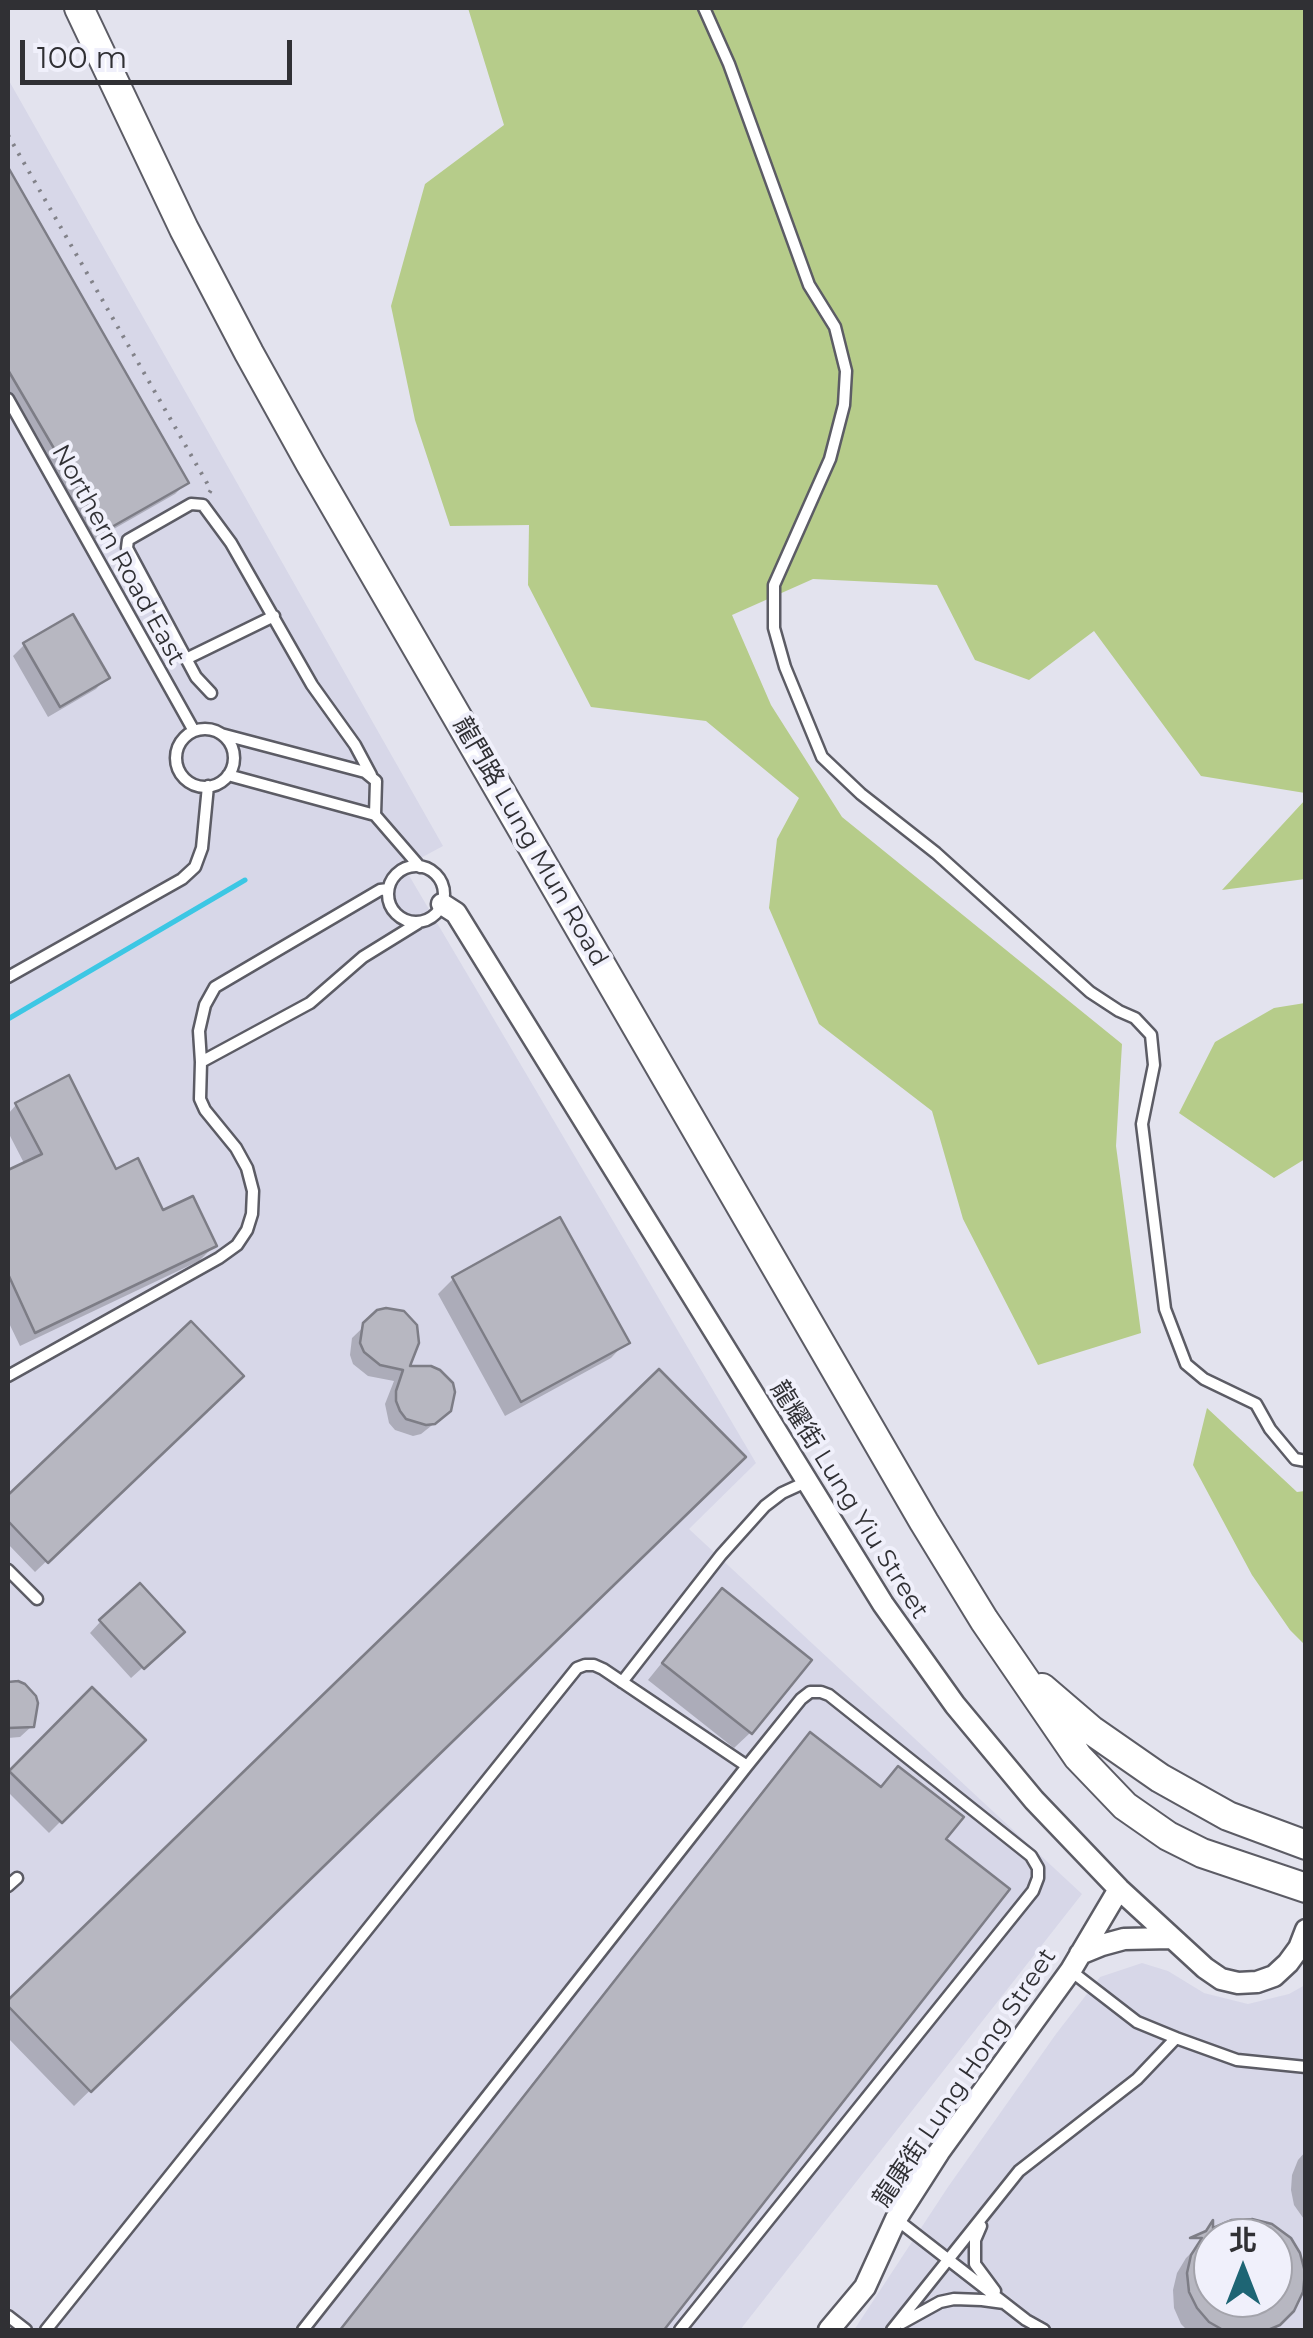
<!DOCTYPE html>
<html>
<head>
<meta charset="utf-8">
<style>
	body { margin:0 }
	#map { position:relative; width:1313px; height:2338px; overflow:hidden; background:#e3e3ee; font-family:Montserrat,"Noto Sans TC",sans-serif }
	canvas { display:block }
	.frame { position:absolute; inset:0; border:10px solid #303034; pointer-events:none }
	.north { position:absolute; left:1193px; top:2218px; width:100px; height:100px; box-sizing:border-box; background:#f0f0fb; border:2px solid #a3a3ab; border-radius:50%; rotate:0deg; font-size:28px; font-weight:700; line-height:40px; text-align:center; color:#303034 }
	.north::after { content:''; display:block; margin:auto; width:35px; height:45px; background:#1e6574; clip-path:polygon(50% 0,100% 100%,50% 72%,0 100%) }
	.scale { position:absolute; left:20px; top:40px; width:272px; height:45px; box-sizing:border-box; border:5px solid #303034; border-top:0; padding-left:12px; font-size:30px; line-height:35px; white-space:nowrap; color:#303034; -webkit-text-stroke:8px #f0f0fb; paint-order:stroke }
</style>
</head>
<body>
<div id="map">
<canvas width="1313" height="2338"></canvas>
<div class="frame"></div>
<div class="north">北</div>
<div class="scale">100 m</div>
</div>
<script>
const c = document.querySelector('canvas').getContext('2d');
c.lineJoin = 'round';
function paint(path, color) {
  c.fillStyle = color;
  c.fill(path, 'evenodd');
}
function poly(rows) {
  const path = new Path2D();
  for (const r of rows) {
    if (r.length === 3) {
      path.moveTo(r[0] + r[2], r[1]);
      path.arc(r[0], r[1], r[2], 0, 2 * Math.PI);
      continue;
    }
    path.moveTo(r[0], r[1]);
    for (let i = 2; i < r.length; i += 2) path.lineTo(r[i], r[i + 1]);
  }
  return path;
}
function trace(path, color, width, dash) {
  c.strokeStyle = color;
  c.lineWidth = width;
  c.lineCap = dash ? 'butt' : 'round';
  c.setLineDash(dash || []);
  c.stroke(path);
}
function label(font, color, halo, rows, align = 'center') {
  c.font = font + ' Montserrat,"Noto Sans TC",sans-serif';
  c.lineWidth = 8;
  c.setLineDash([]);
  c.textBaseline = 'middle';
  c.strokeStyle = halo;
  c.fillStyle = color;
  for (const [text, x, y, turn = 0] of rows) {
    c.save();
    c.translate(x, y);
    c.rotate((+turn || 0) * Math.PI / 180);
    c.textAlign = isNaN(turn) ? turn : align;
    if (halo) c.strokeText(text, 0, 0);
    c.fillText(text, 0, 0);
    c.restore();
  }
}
paint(poly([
	[8,79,443,846,404,867,756,1463,689,1529,1082,1894,740,2330,8,2330],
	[1142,1963,1168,1971,1204,1993,1248,2004,1289,1994,1305,1985,1305,2330,854,2330,948,2187,1056,2034,1100,1977],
	[1213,2238,1273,2238,1273,2298,1213,2298]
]), '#d7d7e8');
paint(poly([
	[468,8,1305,8,1305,793,1201,776,1094,631,1029,680,975,660,937,585,813,579,732,615,771,705,842,817,1122,1044,1116,1146,1141,1333,1038,1365,963,1219,932,1111,819,1024,769,908,777,839,799,798,706,721,591,707,528,585,529,525,450,526,415,420,391,306,425,184,504,125],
	[1305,800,1305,879,1222,890],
	[1305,1003,1305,1159,1274,1178,1179,1113,1215,1042,1274,1008],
	[1207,1408,1297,1492,1305,1491,1305,1645,1290,1630,1252,1575,1193,1465]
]), '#b6cc8a');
paint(poly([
	[8,174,186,483,175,494,91,542,8,398],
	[72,617,107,677,96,689,48,717,13,656,24,645],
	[16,1105,115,1172,162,1213,214,1246,199,1261,20,1346,8,1321,8,1173,25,1165,8,1132,8,1114],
	[453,1279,626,1342,611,1358,505,1416,438,1294],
	[378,1313,436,1422,421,1434,413,1436,395,1430,389,1423,385,1404,394,1381,368,1376,353,1364,350,1355,352,1338],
	[191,1324,241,1376,35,1572,8,1544,8,1498],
	[659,1372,742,1457,74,2106,8,2038,8,2003],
	[722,1591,808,1660,750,1733,734,1748,648,1680,707,1607],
	[101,1621,170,1643,131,1678,90,1633],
	[17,1684,32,1726,20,1737,8,1738,8,1686],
	[92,1691,142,1740,49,1833,8,1792,8,1776],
	[810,1735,879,1789,898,1769,942,1840,1006,1889,660,2330,339,2330,794,1751],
	[1306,2151,1306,2222,1294,2205,1291,2190,1292,2175,1298,2160],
	[1271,2227,1292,2309,1271,2330,1187,2330,1181,2324,1174,2308,1173,2290,1177,2273,1186,2258,1216,2229],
	[1213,2238,1273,2238,1273,2298,1213,2298]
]), '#0003');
trace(poly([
	[8,1019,245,880]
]), '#3cc7e4', 5);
const building = poly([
	[8,167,189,483,103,532,8,370,8,167],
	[73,614,110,678,60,707,23,643,73,614],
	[69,1075,116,1169,138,1158,163,1210,193,1196,217,1246,35,1333,8,1274,8,1170,42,1154,15,1103,69,1075],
	[560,1217,630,1343,521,1402,452,1277,560,1217],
	[386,1308,404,1311,417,1325,419,1343,410,1366,431,1366,440,1370,453,1383,455,1392,451,1411,435,1424,426,1425,406,1419,400,1411,396,1401,396,1391,403,1370,380,1365,364,1352,360,1343,363,1323,377,1310,386,1308],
	[191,1321,244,1376,48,1563,8,1521,8,1495,191,1321],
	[659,1369,746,1457,91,2092,8,2006,8,2000,659,1369],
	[140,1583,185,1632,144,1669,99,1620,140,1583],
	[722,1588,812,1660,752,1734,662,1663,722,1588],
	[18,1681,25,1684,36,1696,38,1703,34,1727,8,1728,8,1682,18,1681],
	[92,1687,146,1740,62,1823,9,1771,92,1687],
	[810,1732,881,1787,898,1766,964,1817,946,1839,1010,1889,664,2330,340,2330,810,1732],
	[1252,2219,1272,2224,1291,2238,1300,2253,1305,2272,1303,2292,1294,2311,1280,2325,1268,2330,1223,2330,1209,2322,1197,2308,1189,2292,1187,2273,1191,2255,1202,2238,1190,2238,1206,2231,1213,2220,1213,2228,1232,2220,1252,2219],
	[1213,2238,1273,2238,1273,2298,1213,2298,1213,2238]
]);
paint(building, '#b7b7c1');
trace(building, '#7d7d86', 2.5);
const service = poly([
	[704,8,729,64,809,285,835,327,846,371,844,405,830,459,774,585,774,628,785,667,822,757,861,794,936,853,1090,992,1119,1011,1135,1018,1151,1035,1154,1065,1142,1124,1165,1309,1186,1364,1204,1379,1256,1404,1270,1429,1295,1459,1306,1461],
	[8,399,194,731],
	[188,658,274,616],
	[211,693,196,677,127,548,128,540,191,504,203,505,231,543,312,685,355,745,371,775],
	[205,758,29],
	[221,734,365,772,376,781,375,815],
	[228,775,375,815,420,867],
	[416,894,28],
	[8,977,182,879,195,867,202,848,208,786],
	[201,1062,310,1003,363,957,418,923],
	[8,1376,219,1258,237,1245,247,1230,252,1214,253,1191,247,1168,236,1148,205,1110,200,1099,201,1062,199,1031,205,1005,215,987,380,890,388,889],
	[8,1570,37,1599],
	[622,1682,721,1555,765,1506,782,1493,806,1482],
	[8,1886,17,1878],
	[1071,1971,1137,2022,1176,2038],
	[896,2219,1026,2320,1044,2330],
	[981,2226,975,2240,975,2264,995,2291],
	[8,2316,26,2330],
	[902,2323,940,2302,954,2299,982,2300,1004,2303],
	[46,2330,577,1668,585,1665,594,1665,603,1669,747,1766],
	[303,2330,747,1766,801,1699,810,1692,821,1692,829,1695,1031,1856,1038,1868,1038,1878,1033,1891,680,2330],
	[892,2330,1019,2171,1137,2079,1176,2038,1237,2060,1306,2067]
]);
const minor = poly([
	[442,904,456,913,883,1604,955,1705,1034,1800,1119,1889,1205,1968,1221,1979,1238,1983,1257,1982,1274,1976,1288,1963,1299,1948,1306,1930],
	[1080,1954,1102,1945,1124,1939,1171,1938],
	[829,2330,865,2287,896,2219,939,2152,1071,1970,1119,1889]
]);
const tertiary = poly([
	[79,8,184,229,249,353,310,463,924,1522,984,1620,1078,1757,1125,1806,1168,1836,1202,1853,1306,1888],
	[1042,1688,1091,1730,1160,1778,1228,1816,1306,1845]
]);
trace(service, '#5c5c65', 15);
trace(minor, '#5c5c65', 25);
trace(tertiary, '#5c5c65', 32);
trace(poly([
	[8,135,211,490,208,495]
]), '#828289', 4, [2.5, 8]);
trace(service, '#fff', 10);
trace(minor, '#fff', 20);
trace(tertiary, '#fff', 28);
label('25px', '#303034', '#f0f0fb', [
	["Northern Road East",118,555,61],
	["龍門路 Lung Mun Road",530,842,60],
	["龍耀街 Lung Yiu Street",849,1500,58],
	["龍康街 Lung Hong Street",965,2078,-56]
]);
</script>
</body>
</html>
